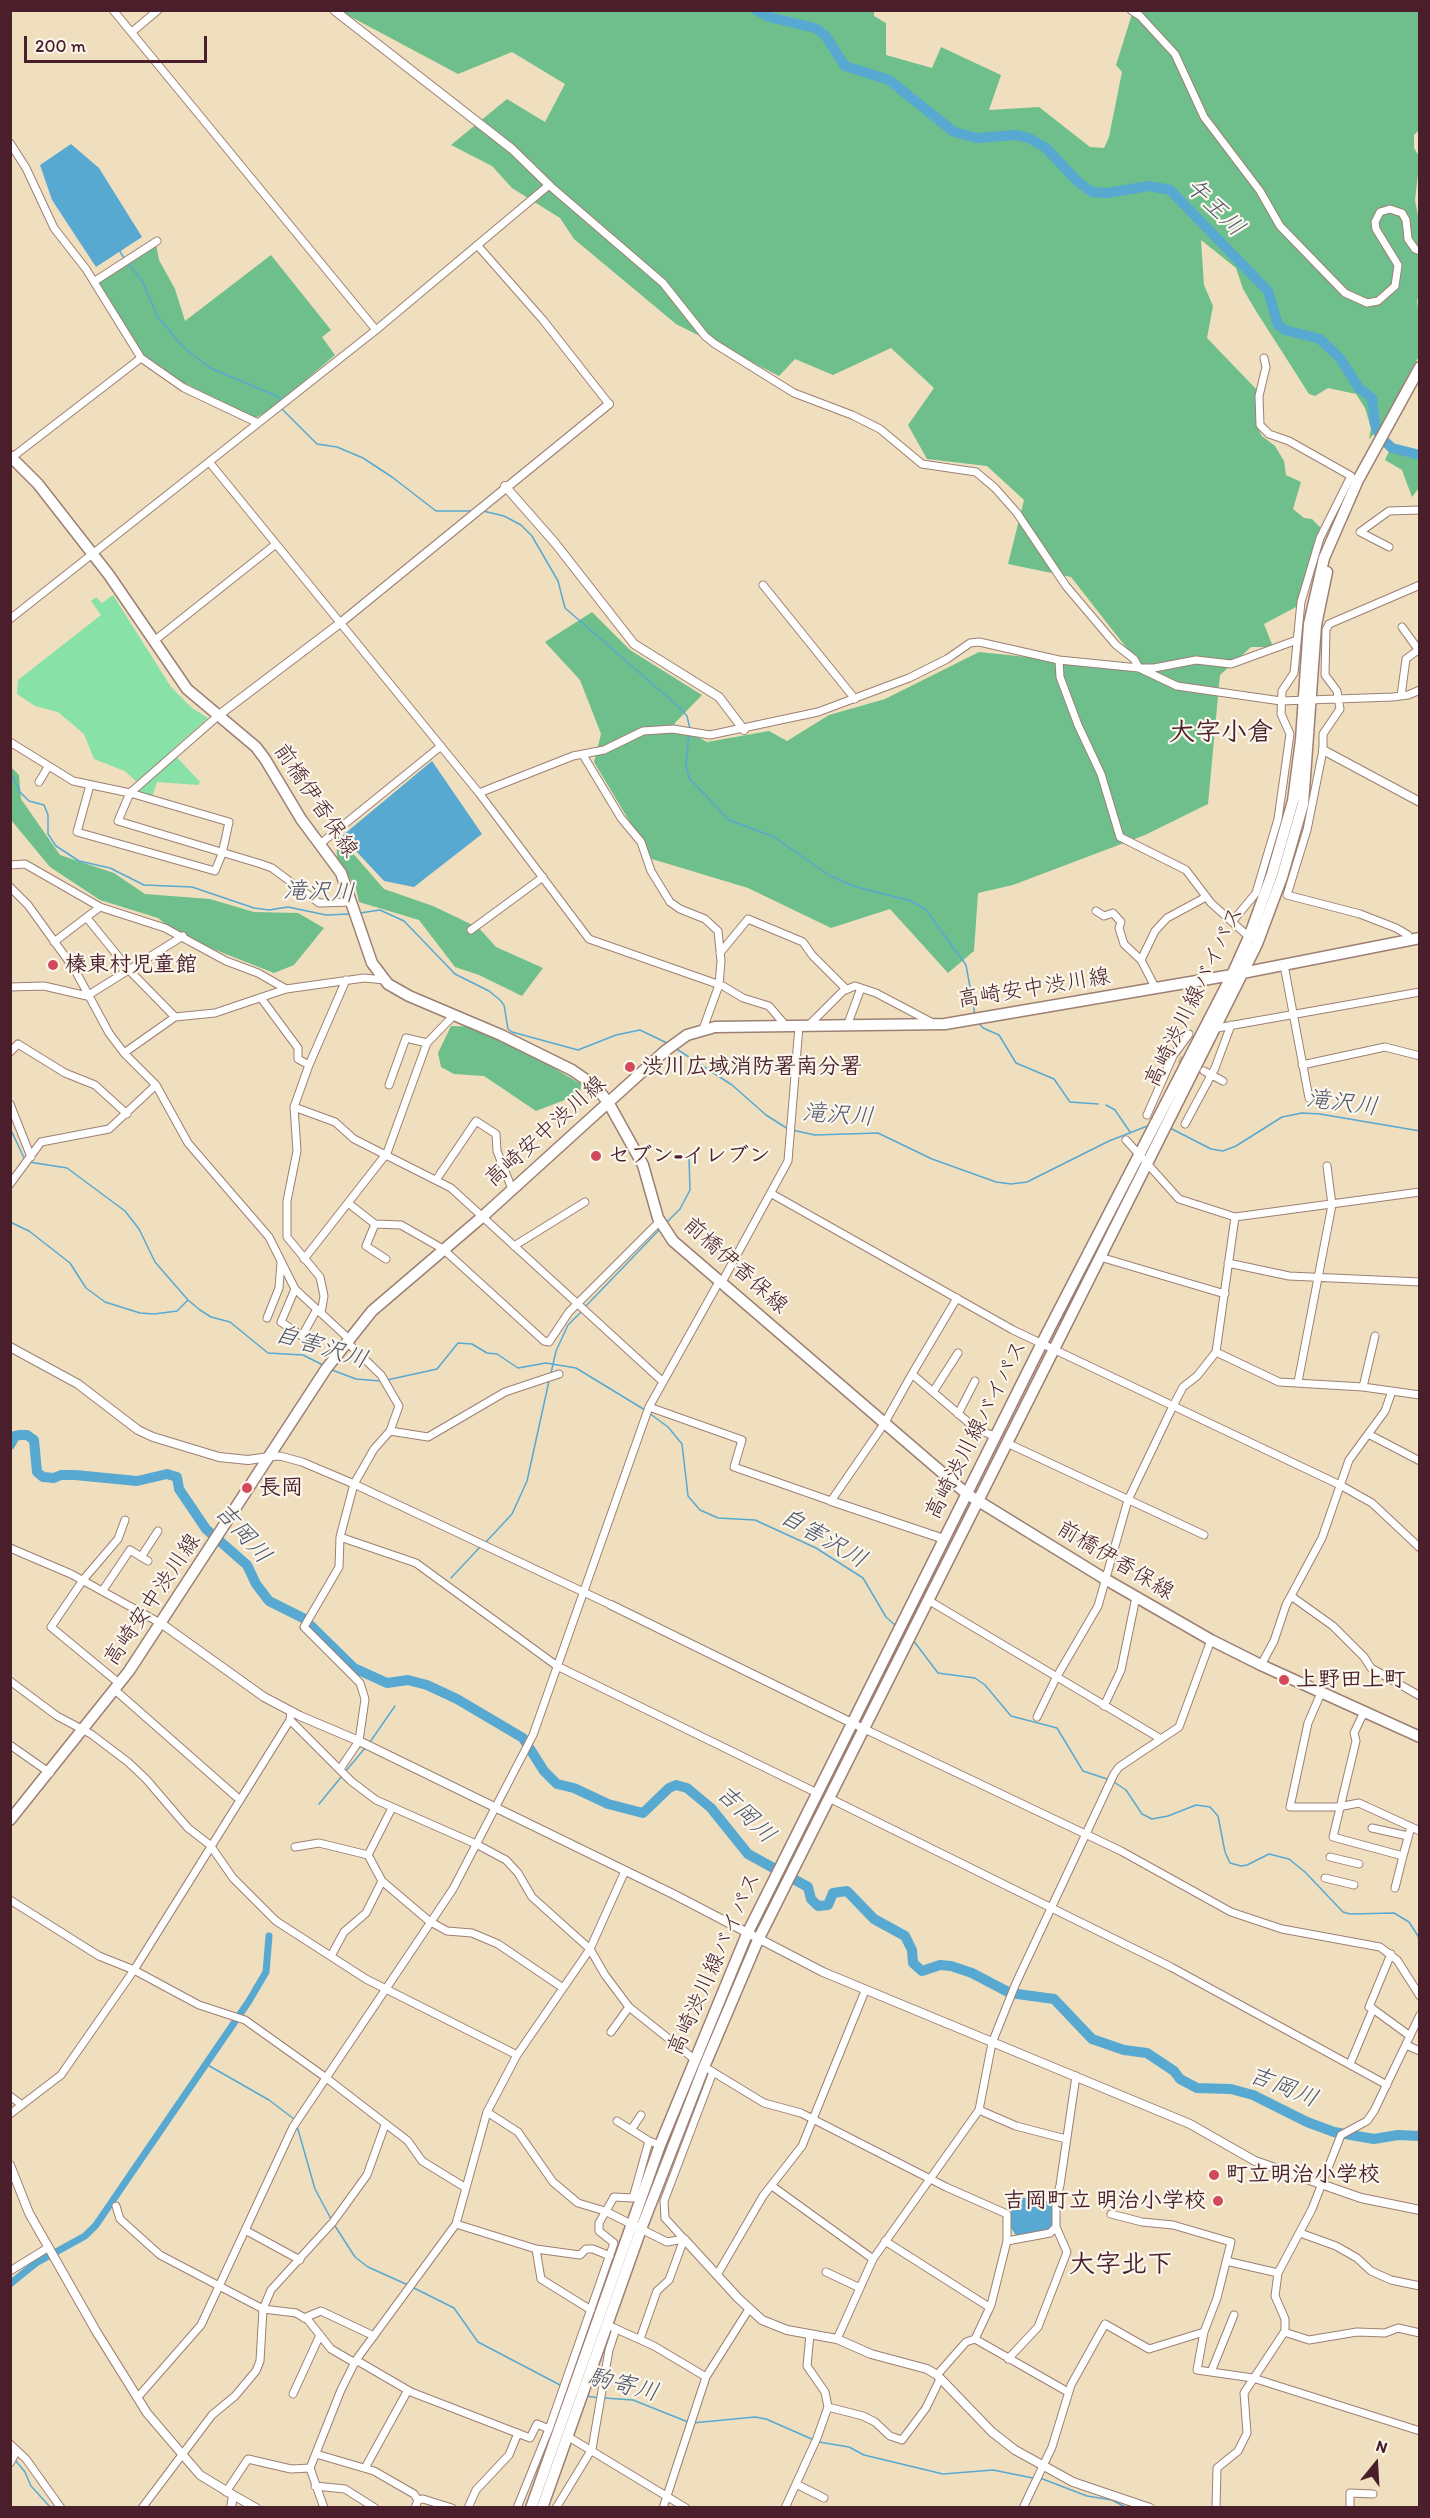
<!DOCTYPE html>
<html>
<head>
<meta charset="utf-8">
<style>
	body { margin:0 }
	#map { position:relative; width:1430px; height:2518px; overflow:hidden; background:#f0dfbe; font-family:Itim,sans-serif }
	canvas { display:block }
	.frame { position:absolute; inset:0; border:12px solid #4a1f2b; pointer-events:none }
	.north { position:absolute; left:1346px; top:2434px; width:60px; height:60px; -webkit-text-stroke:4px #fbf7ec; paint-order:stroke; rotate:18deg; font-size:16px; font-weight:700; line-height:24px; text-align:center; color:#4a1f2b }
	.north::after { content:''; display:block; margin:auto; width:21px; height:27px; background:#4a1f2b; clip-path:polygon(50% 0,100% 100%,50% 72%,0 100%) }
	.scale { position:absolute; left:24px; top:36px; width:183px; height:27px; box-sizing:border-box; border:3px solid #4a1f2b; border-top:0; padding-left:8px; font-size:18px; line-height:21px; white-space:nowrap; color:#4a1f2b; -webkit-text-stroke:4px #fbf7ec; paint-order:stroke }
</style>
</head>
<body>
<div id="map">
<canvas width="1430" height="2518"></canvas>
<div class="frame"></div>
<div class="north">N</div>
<div class="scale">200 m</div>
</div>
<script>
const c = document.querySelector('canvas').getContext('2d');
c.lineJoin = 'round';
function paint(path, color) {
  c.fillStyle = color;
  c.fill(path, 'evenodd');
}
function poly(rows) {
  const path = new Path2D();
  for (const r of rows) {
    path.moveTo(r[0], r[1]);
    for (let i = 2; i < r.length; i += 2) path.lineTo(r[i], r[i + 1]);
  }
  return path;
}
function trace(path, color, width, dash) {
  c.strokeStyle = color;
  c.lineWidth = width;
  c.lineCap = dash ? 'butt' : 'round';
  c.setLineDash(dash || []);
  c.stroke(path);
}
function label(font, color, halo, rows, align = 'center') {
  c.font = font + ' Itim,"Klee One",sans-serif';
  c.lineWidth = 4.5;
  c.setLineDash([]);
  c.textBaseline = 'middle';
  c.strokeStyle = halo;
  c.fillStyle = color;
  for (const [text, x, y, turn = 0] of rows) {
    c.save();
    c.translate(x, y);
    c.rotate((+turn || 0) * Math.PI / 180);
    c.textAlign = isNaN(turn) ? turn : align;
    if (halo) c.strokeText(text, 0, 0);
    c.fillText(text, 0, 0);
    c.restore();
  }
}
paint(poly([
	[113,595,171,687,192,708,208,718,171,751,200,782,198,785,157,782,152,797,135,792,140,785,125,771,94,759,84,734,58,712,35,706,17,694,18,680,101,615,91,601,96,597,102,603]
]), '#88e1a6');
paint(poly([
	[340,11,874,11,874,16,886,23,886,55,932,68,941,47,1001,75,989,110,1039,107,1090,147,1104,148,1109,137,1122,72,1116,65,1133,11,1419,11,1420,129,1414,135,1414,148,1420,158,1415,200,1420,226,1420,291,1417,301,1419,313,1419,356,1381,427,1369,439,1371,428,1365,408,1356,394,1328,388,1315,396,1309,394,1256,311,1243,289,1236,268,1201,240,1204,285,1213,306,1207,338,1257,390,1257,427,1262,436,1275,446,1284,461,1286,475,1301,482,1293,509,1304,518,1312,519,1321,528,1296,607,1264,624,1273,647,1251,647,1220,675,1208,804,1145,835,1013,885,978,893,974,951,948,973,890,909,831,928,748,888,652,859,594,762,601,734,580,680,545,642,592,612,630,650,702,695,674,724,707,742,769,731,787,741,829,715,885,699,979,652,1143,669,1071,577,1008,564,1024,500,987,466,927,459,908,425,934,388,891,348,833,375,795,359,779,376,676,324,574,239,560,218,512,188,492,166,451,145,507,99,545,122,565,84,512,52,458,74],
	[156,244,159,260,175,289,185,321,271,255,331,330,322,337,335,355,269,411,255,418,170,376,144,356,98,281],
	[1390,449,1419,457,1419,488,1412,497,1402,470,1385,460],
	[10,766,19,775,21,799,60,855,114,873,145,894,210,899,254,912,298,913,324,928,294,965,274,973,213,949,170,928,158,918,100,900,50,867,11,820],
	[336,834,384,889,433,906,479,928,496,947,543,968,522,996,479,975,455,967,419,920,359,902,356,889,337,857],
	[451,1026,484,1027,581,1084,580,1094,536,1111,484,1076,454,1074,441,1067,438,1053]
]), '#6ebf8b');
paint(poly([
	[71,144,99,168,142,237,96,267,52,200,40,165],
	[432,761,482,834,414,887,384,881,342,836],
	[1019,2197,1053,2202,1054,2228,1049,2232,1017,2237,1011,2228,1011,2212]
]), '#57a9d2');
trace(poly([
	[119,250,124,258],
	[127,262,142,281,158,317,182,346,210,368,279,397,280,402],
	[282,409,317,444,337,447,363,458,392,477,436,511,472,511],
	[483,511,504,516,521,525,532,536,558,581,565,608,679,707,687,716,690,729],
	[689,733,686,765,689,778,729,820,774,837,829,875,853,886,911,901,926,910,966,965,975,1015],
	[10,772,20,792,29,801,44,805,48,815,48,834,56,846,79,861,110,868,144,885,192,887,254,908,269,910,288,907,326,915,349,914],
	[360,913,380,910,404,921,455,974,489,991,500,1000,504,1005,508,1029,512,1032,578,1050,616,1035,640,1030,669,1044],
	[978,1022,983,1028,999,1035,1016,1063,1054,1079,1070,1102,1098,1104],
	[675,1048,732,1085,766,1115,788,1129],
	[1106,1105,1115,1110,1130,1132],
	[10,1128,25,1160],
	[1170,1128,1211,1149,1223,1151,1236,1146,1282,1117,1302,1113,1320,1114,1420,1131],
	[792,1130,815,1135,878,1133,932,1159,996,1182,1011,1184,1027,1182,1109,1141,1150,1125],
	[29,1162,67,1168,125,1211,139,1229,155,1262,188,1300,200,1310,211,1317,230,1322,268,1353,303,1355,323,1365],
	[668,1221,680,1209,690,1190,689,1158],
	[10,1222,29,1231,70,1263,86,1288,105,1302,140,1313,154,1314,177,1311,187,1301],
	[584,1308,660,1229],
	[332,1370,356,1379,380,1381],
	[551,1373,556,1351,568,1325,581,1312],
	[387,1380,437,1369,458,1343,472,1344,487,1353,497,1354,518,1368,546,1363,576,1368,645,1410],
	[649,1413,668,1427,682,1444,688,1496,700,1510,718,1518,755,1520,816,1548,863,1578,886,1617,895,1625],
	[485,1543,512,1514,527,1481,549,1381],
	[451,1578,481,1546],
	[913,1640,938,1673,975,1678,985,1685,1011,1716,1057,1728,1083,1771,1110,1780],
	[370,1742,395,1706],
	[345,1772,365,1748],
	[1114,1782,1126,1790,1142,1814,1152,1819,1168,1816,1196,1805,1210,1807,1218,1816,1225,1852,1230,1863,1241,1866,1247,1865,1269,1854,1289,1859,1305,1872,1343,1912,1350,1914,1394,1913,1409,1922,1418,1936,1420,1944],
	[319,1804,342,1776],
	[206,2064,269,2100,294,2119],
	[297,2126,315,2189,331,2219],
	[335,2226,355,2257,368,2267,408,2285],
	[412,2287,454,2308,478,2342,562,2386],
	[586,2396,599,2398],
	[604,2398,633,2400,688,2422],
	[692,2423,755,2417,766,2419,814,2440],
	[819,2442,849,2447,864,2455,943,2474,993,2470,1033,2478],
	[15,2460,25,2472,31,2486,51,2508],
	[1040,2478,1087,2496,1112,2500,1127,2508]
]), '#57a9d2', 1.5);
trace(poly([
	[10,2284,36,2263,85,2236,96,2225,249,2001,266,1972,269,1936]
]), '#57a9d2', 7);
trace(poly([
	[756,10,769,17,815,28,825,35,845,66,889,80,954,132,977,138,1015,135,1029,138,1046,148,1077,181,1092,192,1107,193,1149,186,1170,190,1268,291,1278,325,1285,330,1320,339,1340,358,1359,388,1372,398,1375,425,1381,438,1392,448,1420,455],
	[10,1445,15,1436,20,1435,27,1435,34,1440,37,1472,43,1477,54,1478,61,1475,75,1475,137,1481,167,1474,177,1477,179,1489,206,1529,247,1565,256,1584,269,1601,303,1618,354,1668,387,1683,408,1680,427,1685,457,1699,523,1738,544,1771,557,1784,574,1788,608,1804,643,1813,669,1788,676,1785,687,1788,711,1808,748,1854,808,1887,811,1899,818,1906,828,1905,833,1893,847,1891,874,1919,905,1936,912,1950,913,1963,922,1971,940,1965,951,1966,972,1973,1010,1993,1054,1999,1092,2039,1124,2050,1147,2053,1174,2071,1180,2079,1197,2088,1231,2089,1253,2095,1307,2122,1334,2132,1374,2139,1398,2135,1420,2136]
]), '#57a9d2', 10);
trace(poly([
	[1179,1059,1204,1071]
]), '#cfb9a1', 7, [7, 3.5]);
const minor = poly([
	[113,10,376,330],
	[1131,10,1140,16,1175,54,1204,117,1260,191,1280,226,1345,293,1367,303,1378,301,1395,286,1398,265,1376,229,1375,222,1380,212,1390,209,1402,213,1406,220,1408,239,1415,249,1420,251],
	[132,32,158,10],
	[10,143,26,168,54,228,86,269,141,358,184,388,258,423],
	[478,246,543,320,609,404],
	[95,281,157,241],
	[10,459,141,358],
	[210,463,479,793,589,939,723,986,743,998,769,1006,786,1026],
	[1389,547,1360,532,1389,511,1420,510],
	[763,585,855,699],
	[10,619,376,330,549,185,663,283,705,336,715,344,794,393,852,415,880,429,922,464,976,472,995,488,1017,513,1066,586,1116,645,1134,659,1139,668,1154,668,1196,660,1231,664,1297,640],
	[1402,627,1420,652],
	[154,641,276,544],
	[1059,660,1060,677,1078,725,1101,774,1120,837,1186,870,1211,903,1249,937],
	[1401,696,1406,659,1418,650],
	[219,715,130,793,118,821,261,864,272,868,319,903,352,902],
	[10,742,73,781,130,793,229,822,222,854,215,871,77,832,90,785],
	[583,755,621,818,641,842,651,871,670,902,680,909,705,919,718,931,721,961,719,985,703,1029],
	[39,782,48,767],
	[479,793,573,756,604,750,643,731,673,729,710,735,818,712,909,678,947,659,970,643,979,642,1059,660,1139,668,1177,686,1281,701,1393,697,1408,695,1420,690],
	[320,844,441,746],
	[10,865,25,864,100,907,165,928,226,961,258,973,286,989],
	[10,887,28,905,75,970,109,1033,124,1053,156,1085,188,1143,269,1237,295,1289,349,1339],
	[1096,911,1104,916,1113,913,1121,922,1119,928,1124,944,1141,960,1156,989],
	[87,918,130,971,175,1017],
	[1232,922,1256,893,1278,819,1290,734,1281,714,1282,691,1294,673,1301,602,1320,538,1351,476,1289,441,1269,434,1260,425,1259,396,1266,367,1264,358],
	[471,930,543,877],
	[1409,940,1408,935,1396,928,1360,914,1287,895,1307,830,1323,750,1323,734,1340,709,1337,691,1325,675,1326,630,1329,624,1420,585],
	[54,942,100,907],
	[720,953,748,919,803,942,812,955,846,989],
	[1141,960,1155,931,1167,918,1206,897],
	[1284,965,1309,1098],
	[10,987,44,986,87,996,183,936],
	[261,998,298,1048,298,1059,309,1065],
	[808,1026,843,991,855,986,876,993,931,1022],
	[847,1026,861,988],
	[1217,1028,1420,992],
	[10,1052,18,1044,65,1073,95,1085,127,1114],
	[124,1053,175,1017,215,1013,286,989,364,978,385,980],
	[1302,1065,1385,1047,1420,1056],
	[1204,1071,1223,1081],
	[389,1085,406,1038,427,1043],
	[10,1104,31,1157],
	[294,1107,335,1122,354,1139,451,1188,662,1381],
	[1147,1115,1173,1056,1189,1034],
	[1185,1124,1215,1068,1231,1025],
	[1126,1140,1179,1199,1235,1217,1420,1192],
	[436,1180,476,1121,496,1134,497,1151,512,1189],
	[10,1184,41,1142,109,1129,156,1085],
	[772,1194,1013,1330,1340,1485,1372,1503,1420,1548],
	[348,1203,375,1224,401,1225,443,1249,544,1341,549,1342,569,1312,660,1221],
	[375,1224,366,1246,386,1259],
	[514,1246,585,1202],
	[1100,1257,1225,1294],
	[304,1259,387,1153,427,1043,454,1015],
	[1228,1263,1289,1276,1420,1282],
	[722,1282,788,1161,799,1026],
	[295,1289,281,1322,302,1336,317,1309],
	[957,1298,912,1374,975,1428,996,1437],
	[321,1313,324,1296,320,1277,287,1237,287,1201,297,1151,294,1107,309,1065,346,980],
	[267,1318,279,1288,281,1262],
	[1216,1352,1279,1382,1363,1387,1420,1395],
	[1298,1382,1332,1205,1327,1166],
	[1363,1387,1375,1336],
	[933,1392,958,1353],
	[649,1407,742,1440,734,1467,831,1501,884,1424,912,1374],
	[958,1414,975,1381],
	[390,1431,428,1437,505,1392,559,1374],
	[1370,1435,1420,1461],
	[1007,1443,1204,1535],
	[269,1457,280,1456,302,1462,354,1484,611,1605],
	[340,1537,416,1563,557,1666,817,1793],
	[10,1548,71,1574,162,1624],
	[141,1557,158,1531],
	[103,1590,130,1550,148,1561],
	[1291,1596,1333,1626,1364,1657,1371,1668,1420,1696],
	[928,1600,1161,1739],
	[1261,1665,1274,1641,1286,1605,1322,1538,1349,1460,1385,1411,1392,1391],
	[10,1681,57,1716,91,1734,128,1762,146,1779,188,1828,210,1845,233,1878,276,1921,366,1979,517,2055],
	[120,1684,51,1627,83,1580,118,1539,125,1520],
	[115,1690,240,1800],
	[1321,1693,1308,1723,1290,1807,1338,1807,1359,1803,1420,1831],
	[1104,1706,1121,1670,1136,1597],
	[291,1711,290,1720,351,1781,376,1800,476,1844,506,1860,518,1873,532,1897,590,1949,605,1975,629,2007,694,2059],
	[1364,1712,1354,1733,1356,1741,1333,1837,1403,1856,1411,1827],
	[1037,1717,1056,1678,1098,1606,1128,1500,1173,1406,1183,1387,1197,1376,1216,1352,1235,1217],
	[852,1723,1121,1851,1231,1912,1282,1929,1380,1947,1397,1960,1420,1996],
	[10,1745,50,1773],
	[340,1769,359,1741,365,1699,360,1683,304,1627,339,1567,340,1537,354,1484,374,1449,390,1431,399,1406,381,1375,346,1341],
	[829,1798,1171,1967,1387,2085],
	[1372,1828,1408,1836],
	[295,1847,319,1843,368,1855,382,1881,429,1921,447,1931,472,1933,498,1944,563,1988],
	[368,1855,392,1808],
	[1330,1857,1359,1864],
	[1325,1878,1354,1885],
	[1395,1888,1403,1856],
	[10,1900,99,1956,134,1970,199,2005,245,2020,325,2077,408,2141,422,2161,466,2188],
	[331,1956,344,1932,366,1913,382,1881],
	[1373,2009,1369,2007,1391,1954],
	[611,2032,629,2007],
	[1406,2045,1420,2051],
	[1350,2064,1373,2009,1410,2036],
	[713,2072,764,2103,801,2113,946,2187,1007,2214,1007,2241,991,2305,975,2339,1068,2392],
	[10,2096,22,2105],
	[979,2110,1016,2126,1066,2139],
	[487,2112,518,2132,553,2182,578,2203,605,2211,667,2242,684,2239],
	[10,2114,61,2075,134,1970,290,1720],
	[617,2121,649,2141],
	[631,2130,641,2115],
	[772,2186,873,2259],
	[116,2206,120,2219,160,2255,263,2309,296,2313,308,2320,331,2349,355,2363],
	[1111,2214,1142,2222,1173,2225,1231,2242,1217,2298,1204,2332,1197,2370,1253,2378,1420,2431],
	[456,2224,536,2249,580,2255,586,2249,593,2249,610,2256],
	[245,2230,300,2260],
	[1300,2233,1336,2246,1357,2258,1371,2271,1391,2280,1420,2286],
	[684,2239,665,2218,664,2201,713,2072,710,2070],
	[885,2241,989,2307],
	[1007,2241,1050,2233,1056,2227],
	[536,2249,541,2279,591,2310],
	[1226,2261,1278,2273],
	[10,2271,49,2247],
	[826,2272,860,2288],
	[717,2275,763,2196,802,2146,865,1991],
	[304,2318,321,2311,374,2336],
	[612,2327,654,2346,706,2377],
	[1284,2332,1309,2340,1357,2332,1385,2333,1398,2328,1420,2333],
	[640,2339,657,2291,669,2280,684,2239],
	[837,2339,873,2259,979,2110,992,2043,1016,1983,1114,1774,1119,1767,1179,1727,1211,1640],
	[1008,2359,1038,2327,1067,2252,1056,2227,1056,2201,1060,2185,1076,2076],
	[356,2360,411,2392,530,2438,537,2424,549,2429,614,2243,599,2231,599,2223,614,2197,633,2198,649,2141,660,2145],
	[1211,2372,1234,2315],
	[937,2375,966,2342,975,2339],
	[293,2394,320,2335],
	[138,2397,201,2325,293,2127,453,1889,533,1735,649,1407,720,1280],
	[828,2407,863,2416,875,2422,890,2436,902,2440,926,2408,940,2379],
	[567,2436,686,2508],
	[10,2444,26,2459,61,2508],
	[316,2454,374,2471,414,2494,418,2500],
	[10,2463,16,2452],
	[365,2468,408,2390],
	[796,2484,824,2498],
	[315,2486,345,2489,375,2508],
	[226,2492,248,2459,291,2469,310,2468],
	[142,2508,212,2415,235,2396,256,2371,260,2361,263,2309,271,2290,333,2222,367,2175,385,2125],
	[324,2508,310,2468,341,2390,356,2360,456,2224,487,2112,517,2055,590,1949,625,1871],
	[415,2508,418,2500,423,2499,452,2508],
	[468,2508,476,2490,509,2455,518,2433],
	[517,2508,549,2429],
	[556,2508,592,2449,609,2350,616,2329],
	[663,2508,706,2377,749,2309],
	[785,2508,817,2438,828,2407,825,2392,807,2366,810,2334],
	[1023,2508,1052,2447,1071,2385,1105,2324,1149,2349,1204,2332],
	[1216,2508,1217,2468,1238,2451,1247,2433,1244,2393,1285,2331,1285,2319,1275,2296,1278,2273,1312,2209,1341,2135,1367,2121,1374,2111,1420,2015],
	[1350,2508,1350,2493,1373,2494]
]);
const tertiary = poly([
	[334,10,512,149,549,185],
	[505,486,555,543,634,644,719,697,744,730],
	[219,715,339,624,609,404],
	[1323,750,1420,802],
	[10,1347,78,1384,138,1430,153,1437,219,1457,248,1460,269,1457],
	[831,1501,944,1539],
	[611,1605,852,1723],
	[162,1624,264,1697,300,1716,359,1741,673,1894,823,1972,1190,2124,1255,2161,1361,2198,1420,2210],
	[10,2165,29,2213,96,2331,147,2413,200,2475,233,2495,231,2508],
	[684,2239,738,2298,762,2320,787,2330,837,2339,871,2354,927,2369,937,2375,992,2432,1015,2450,1073,2482,1150,2508],
	[233,2495,256,2508]
]);
const primary = poly([
	[10,456,38,484,109,575,187,689,256,747,265,759,301,819,341,873,372,963,388,984,409,996,501,1035,572,1070,595,1086,608,1102,643,1165,658,1218,673,1241,967,1494,1105,1579,1211,1640,1261,1665,1420,1737],
	[10,1820,129,1671,326,1369,372,1311,482,1217,665,1051,687,1035,715,1027,945,1024,1232,975,1420,938],
	[531,2508,660,2145,747,1934,1042,1343,1232,975,1249,937,1272,874,1293,801,1301,740,1309,624,1324,558,1358,480,1420,367],
	[542,2508,641,2229,704,2067,758,1940,1257,944,1282,877,1303,804,1316,625,1327,572]
]);
trace(minor, '#9d7f74', 9);
trace(tertiary, '#9d7f74', 10);
trace(primary, '#9d7f74', 13);
trace(minor, '#fff', 7);
trace(tertiary, '#fff', 8);
trace(primary, '#fff', 10);
for (const [x, y, r, color] of [
	[53,965,6,"#d1495b"],
	[630,1067,6,"#d1495b"],
	[596,1156,6,"#d1495b"],
	[247,1488,6,"#d1495b"],
	[1284,1680,6,"#d1495b"],
	[1214,2175,6,"#d1495b"],
	[1218,2201,6,"#d1495b"]
]) {
  const dot = new Path2D();
  dot.arc(x, y, r, 0, 2 * Math.PI);
  c.fillStyle = color;
  c.fill(dot);
  trace(dot, '#fbf7ec', 2);
}
label('22px', '#4a1f2b', '#fbf7ec', [
	["前橋伊香保線",315,801,56],
	["高崎安中渋川線",1034,989,-9],
	["高崎渋川線バイパス",1195,997,-64],
	["高崎安中渋川線",546,1132,-42],
	["前橋伊香保線",735,1266,42],
	["高崎渋川線バイパス",977,1430,-63],
	["前橋伊香保線",1115,1561,31],
	["高崎安中渋川線",153,1600,-56],
	["高崎渋川線バイパス",715,1964,-66]
]);
label('bold 22px', '#4a1f2b', '#fbf7ec', [
	["榛東村児童館",65,965],
	["渋川広域消防署南分署",642,1067],
	["セブン-イレブン",608,1156],
	["長岡",259,1488],
	["上野田上町",1296,1680],
	["町立明治小学校",1226,2175],
	["吉岡町立 明治小学校",1206,2201,"right"]
], 'left');
label('italic 24px', '#4f566e', '#fbf7ec', [
	["午王川",1214,208,44],
	["滝沢川",319,893,2],
	["滝沢川",1342,1104,7],
	["滝沢川",838,1116,4],
	["自害沢川",321,1348,17],
	["吉岡川",242,1534,48],
	["自害沢川",823,1539,30],
	["吉岡川",745,1815,44],
	["吉岡川",1283,2088,22],
	["駒寄川",623,2386,14]
]);
label('bold 26px', '#4a1f2b', '#fbf7ec', [
	["大字小倉",1221,733],
	["大字北下",1121,2265]
]);
</script>
</body>
</html>
